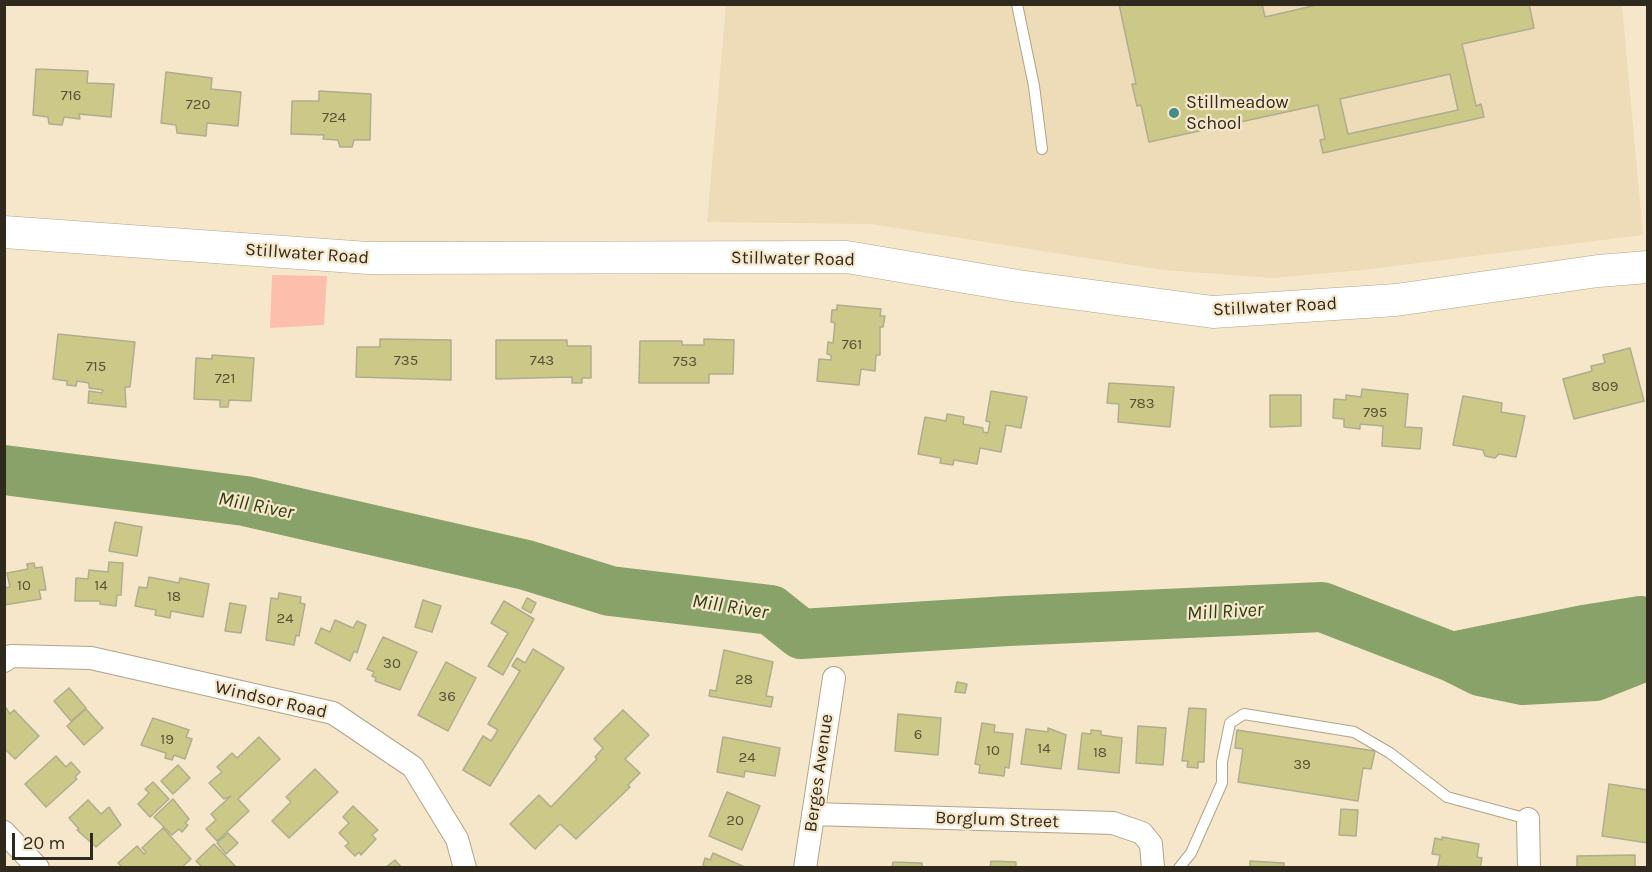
<!DOCTYPE html>
<html>
<head>
<meta charset="utf-8">
<style>
	body { margin:0 }
	#map { position:relative; width:1652px; height:872px; overflow:hidden; background:#f6e7ca; font-family:Karla,sans-serif }
	canvas { display:block }
	.frame { position:absolute; inset:0; border:6px solid #2f291e; pointer-events:none }
	.scale { position:absolute; left:12px; top:833px; width:81px; height:27px; box-sizing:border-box; border:3px solid #2f291e; border-top:0; padding-left:8px; font-size:18px; line-height:21px; white-space:nowrap; color:#2f291e; -webkit-text-stroke:4px #f6e7ca; paint-order:stroke }
</style>
</head>
<body>
<div id="map">
<canvas width="1652" height="872"></canvas>
<div class="frame"></div>
<div class="scale">20 m</div>
</div>
<script>
const c = document.querySelector('canvas').getContext('2d');
c.lineJoin = 'round';
function paint(path, color) {
  c.fillStyle = color;
  c.fill(path, 'evenodd');
}
function poly(rows) {
  const path = new Path2D();
  for (const r of rows) {
    path.moveTo(r[0], r[1]);
    for (let i = 2; i < r.length; i += 2) path.lineTo(r[i], r[i + 1]);
  }
  return path;
}
function trace(path, color, width, dash) {
  c.strokeStyle = color;
  c.lineWidth = width;
  c.lineCap = dash ? 'butt' : 'round';
  c.setLineDash(dash || []);
  c.stroke(path);
}
function label(font, color, halo, rows, align = 'center') {
  c.font = font + ' Karla,sans-serif';
  c.lineWidth = 4.5;
  c.setLineDash([]);
  c.textBaseline = 'middle';
  c.strokeStyle = halo;
  c.fillStyle = color;
  for (const [text, x, y, turn = 0] of rows) {
    c.save();
    c.translate(x, y);
    c.rotate((+turn || 0) * Math.PI / 180);
    c.textAlign = isNaN(turn) ? turn : align;
    if (halo) c.strokeText(text, 0, 0);
    c.fillText(text, 0, 0);
    c.restore();
  }
}
paint(poly([
	[726,5,1622,5,1643,235,1362,270,1273,278,1163,270,871,224,707,222]
]), '#eedbb8');
paint(poly([
	[272,275,327,276,324,325,270,328]
]), '#fdbeab');
trace(poly([
	[4,470,245,501,526,565,610,591,771,610,801,634,1008,621,1322,607,1452,657,1584,630,1641,621,1648,623],
	[1454,658,1480,671,1523,680,1595,676,1648,655]
]), '#88a269', 50);
const building = poly([
	[1119,4,1262,4,1265,17,1321,4,1529,4,1534,28,1462,44,1476,106,1481,104,1484,117,1323,153,1320,140,1325,139,1318,105,1149,142,1141,105,1137,106,1132,84,1136,84,1119,4],
	[1450,74,1458,110,1348,134,1340,99,1450,74],
	[36,69,88,71,87,83,114,84,111,117,79,114,80,119,64,117,62,125,49,124,48,117,33,115,36,69],
	[166,72,212,78,211,89,241,92,238,126,207,123,206,136,177,133,176,125,161,123,166,72],
	[319,91,371,94,370,140,354,140,352,147,340,147,338,140,323,139,324,135,291,134,292,101,319,101,319,91],
	[837,305,881,309,880,316,885,316,883,327,880,327,880,355,876,355,875,371,861,369,859,385,817,381,819,359,831,360,831,355,827,354,828,342,833,343,835,323,831,322,832,310,837,310,837,305],
	[58,334,135,342,130,387,125,387,126,407,88,403,89,391,102,393,103,390,89,388,89,383,77,381,76,386,67,385,67,381,53,379,58,334],
	[380,339,451,340,451,380,356,377,357,347,380,347,380,339],
	[704,339,734,340,733,374,709,374,709,383,639,383,640,341,682,341,682,345,704,345,704,339],
	[496,340,567,340,567,346,591,346,591,378,582,378,582,383,572,383,572,377,496,379,496,340],
	[1630,348,1644,401,1574,419,1563,379,1592,371,1591,366,1605,363,1603,355,1630,348],
	[212,355,254,358,251,401,229,400,228,407,220,407,220,400,194,399,196,358,212,359,212,355],
	[1109,383,1174,387,1170,427,1118,422,1119,404,1107,403,1109,383],
	[1362,389,1408,394,1405,427,1422,428,1420,449,1382,446,1383,426,1360,424,1360,429,1344,427,1344,419,1333,418,1334,399,1346,400,1346,395,1361,397,1362,389],
	[991,391,1027,397,1021,428,1006,425,1001,452,980,448,977,464,954,460,953,465,940,463,941,458,918,454,925,417,946,421,947,414,964,417,963,424,983,428,983,432,988,433,990,422,986,421,991,391],
	[1270,395,1301,395,1301,426,1270,427,1270,395],
	[1463,396,1502,403,1501,412,1525,416,1516,457,1499,454,1495,458,1485,456,1483,450,1453,445,1463,396],
	[115,522,142,527,137,556,109,551,115,522],
	[109,562,123,563,121,595,117,595,116,606,100,604,100,601,75,601,76,578,88,579,89,570,108,572,109,562],
	[34,563,35,568,42,567,46,590,39,590,41,599,4,605,4,588,10,587,7,573,28,569,27,564,34,563],
	[149,577,179,583,180,578,209,584,203,617,171,611,170,618,155,615,156,610,135,606,139,587,147,588,149,577],
	[279,593,301,597,300,603,305,604,299,636,296,635,294,645,266,640,271,598,278,599,279,593],
	[527,598,536,603,531,613,522,608,527,598],
	[423,600,441,606,432,632,415,627,423,600],
	[504,601,534,619,503,675,488,666,508,633,491,623,504,601],
	[230,603,246,606,241,633,225,631,230,603],
	[335,620,353,628,357,621,366,625,357,653,354,651,350,661,315,643,321,628,330,632,335,620],
	[383,637,417,652,400,690,375,681,376,678,372,676,374,672,367,669,383,637],
	[533,649,564,668,490,786,463,770,483,736,491,741,498,730,488,724,520,671,512,666,517,658,525,663,533,649],
	[724,650,773,662,766,696,773,697,771,707,709,696,710,690,716,691,724,650],
	[446,662,476,678,448,731,418,715,446,662],
	[957,682,967,684,965,693,955,692,957,682],
	[69,688,86,708,71,721,54,701,69,688],
	[4,705,10,714,14,710,39,736,15,759,4,748,4,705],
	[1189,708,1206,709,1204,762,1198,762,1198,768,1187,767,1188,761,1182,761,1189,708],
	[86,709,103,728,84,745,67,726,86,709],
	[623,710,649,735,625,759,640,773,628,785,630,787,576,839,560,824,535,849,510,824,539,795,551,807,597,759,595,757,603,748,594,739,623,710],
	[898,714,941,718,938,755,895,751,898,714],
	[153,718,189,730,186,737,192,739,185,759,174,755,172,760,165,758,166,753,141,745,153,718],
	[982,723,995,725,994,732,1013,734,1009,768,1005,767,1004,776,979,773,980,765,975,764,982,723],
	[1138,726,1166,728,1163,765,1136,763,1138,726],
	[1048,728,1066,735,1061,769,1021,764,1026,729,1048,732,1048,728],
	[1091,730,1101,731,1101,735,1122,738,1119,773,1078,769,1082,733,1091,734,1091,730],
	[1237,730,1375,751,1371,769,1363,768,1358,801,1238,782,1243,749,1235,748,1237,730],
	[259,737,280,759,238,799,249,811,217,841,206,829,216,820,211,814,231,796,224,799,209,783,222,772,217,767,232,753,237,758,259,737],
	[723,737,780,748,775,776,745,771,744,777,717,772,723,737],
	[56,756,66,767,71,762,80,772,75,777,77,779,46,807,25,784,56,756],
	[178,765,190,778,173,794,161,781,178,765],
	[315,769,338,792,289,838,272,821,291,802,286,797,315,769],
	[153,782,169,799,150,817,138,804,149,793,145,789,153,782],
	[1609,784,1648,790,1648,843,1602,836,1609,784],
	[727,792,760,806,742,850,709,836,727,792],
	[173,799,189,819,185,823,188,825,182,832,179,829,172,835,154,817,173,799],
	[88,800,101,814,109,807,121,825,96,847,77,830,79,829,69,818,88,800],
	[353,806,378,830,372,835,376,839,361,855,359,852,355,856,345,846,349,843,339,833,349,823,343,817,353,806],
	[1341,809,1358,810,1356,836,1339,835,1341,809],
	[163,828,191,859,181,868,123,868,118,863,137,846,144,854,146,852,142,848,163,828],
	[228,833,238,843,226,854,217,843,228,833],
	[1442,837,1479,844,1477,857,1482,858,1480,868,1438,866,1440,855,1432,854,1435,838,1442,840,1442,837],
	[214,844,237,868,203,868,196,861,214,844],
	[713,853,722,857,747,868,707,868,703,865,705,858,710,860,713,853],
	[1635,855,1635,868,1577,868,1577,856,1635,855],
	[395,860,402,868,385,868,395,860],
	[991,861,1016,862,1016,868,990,868,991,861],
	[1250,861,1284,863,1284,868,1250,868,1250,861],
	[893,862,922,863,922,868,892,868,893,862]
]);
paint(building, '#ccc988');
trace(building, '#aead8f', 1.5);
const lane = poly([
	[1017,4,1034,86,1042,149],
	[1179,868,1191,853,1222,783,1222,762,1230,723,1244,714,1354,732,1390,753,1447,797,1528,819]
]);
const street = poly([
	[4,661,11,656,91,658,333,713,413,767,457,839,465,868],
	[813,814,1113,823,1142,833,1151,844,1153,868],
	[1528,819,1529,868],
	[4,832,38,868],
	[805,868,834,678]
]);
const secondary = poly([
	[4,232,368,258,847,257,1018,286,1213,312,1396,300,1598,271,1648,267]
]);
trace(lane, '#b1a388', 12);
trace(street, '#b1a388', 24);
trace(secondary, '#b1a388', 33);
trace(lane, '#fff', 10);
trace(street, '#fff', 22);
trace(secondary, '#fff', 32);
for (const [x, y, r, color] of [
	[1174,113,6,"#448c8c"]
]) {
  const dot = new Path2D();
  dot.arc(x, y, r, 0, 2 * Math.PI);
  c.fillStyle = color;
  c.fill(dot);
  trace(dot, '#f6e7ca', 2);
}
label('15px', '#565138', null, [
	["716",71,96],
	["720",198,105],
	["724",334,118],
	["761",852,345],
	["735",406,361],
	["743",542,361],
	["753",685,362],
	["715",96,367],
	["721",225,379],
	["809",1605,387],
	["783",1142,404],
	["795",1375,413],
	["10",24,586],
	["14",101,586],
	["18",174,597],
	["24",285,619],
	["30",392,664],
	["28",744,680],
	["36",447,697],
	["6",918,735],
	["19",167,740],
	["14",1044,749],
	["10",993,751],
	["18",1100,753],
	["24",747,758],
	["39",1302,765],
	["20",735,821]
]);
label('18px', '#2f291e', '#f6e7ca', [
	["Stillmeadow",1186,103],
	["School",1186,124]
], 'left');
label('18px', '#2f291e', '#f6e7ca', [
	["Stillwater Road",307,254,4],
	["Stillwater Road",793,259,1],
	["Stillwater Road",1275,307,-3],
	["Windsor Road",271,700,13],
	["Berges Avenue",819,773,-82],
	["Borglum Street",997,820,2]
]);
label('italic 20px', '#2b3c11', '#f6e7ca', [
	["Mill River",256,506,11],
	["Mill River",730,607,9],
	["Mill River",1225,612,-3]
]);
</script>
</body>
</html>
